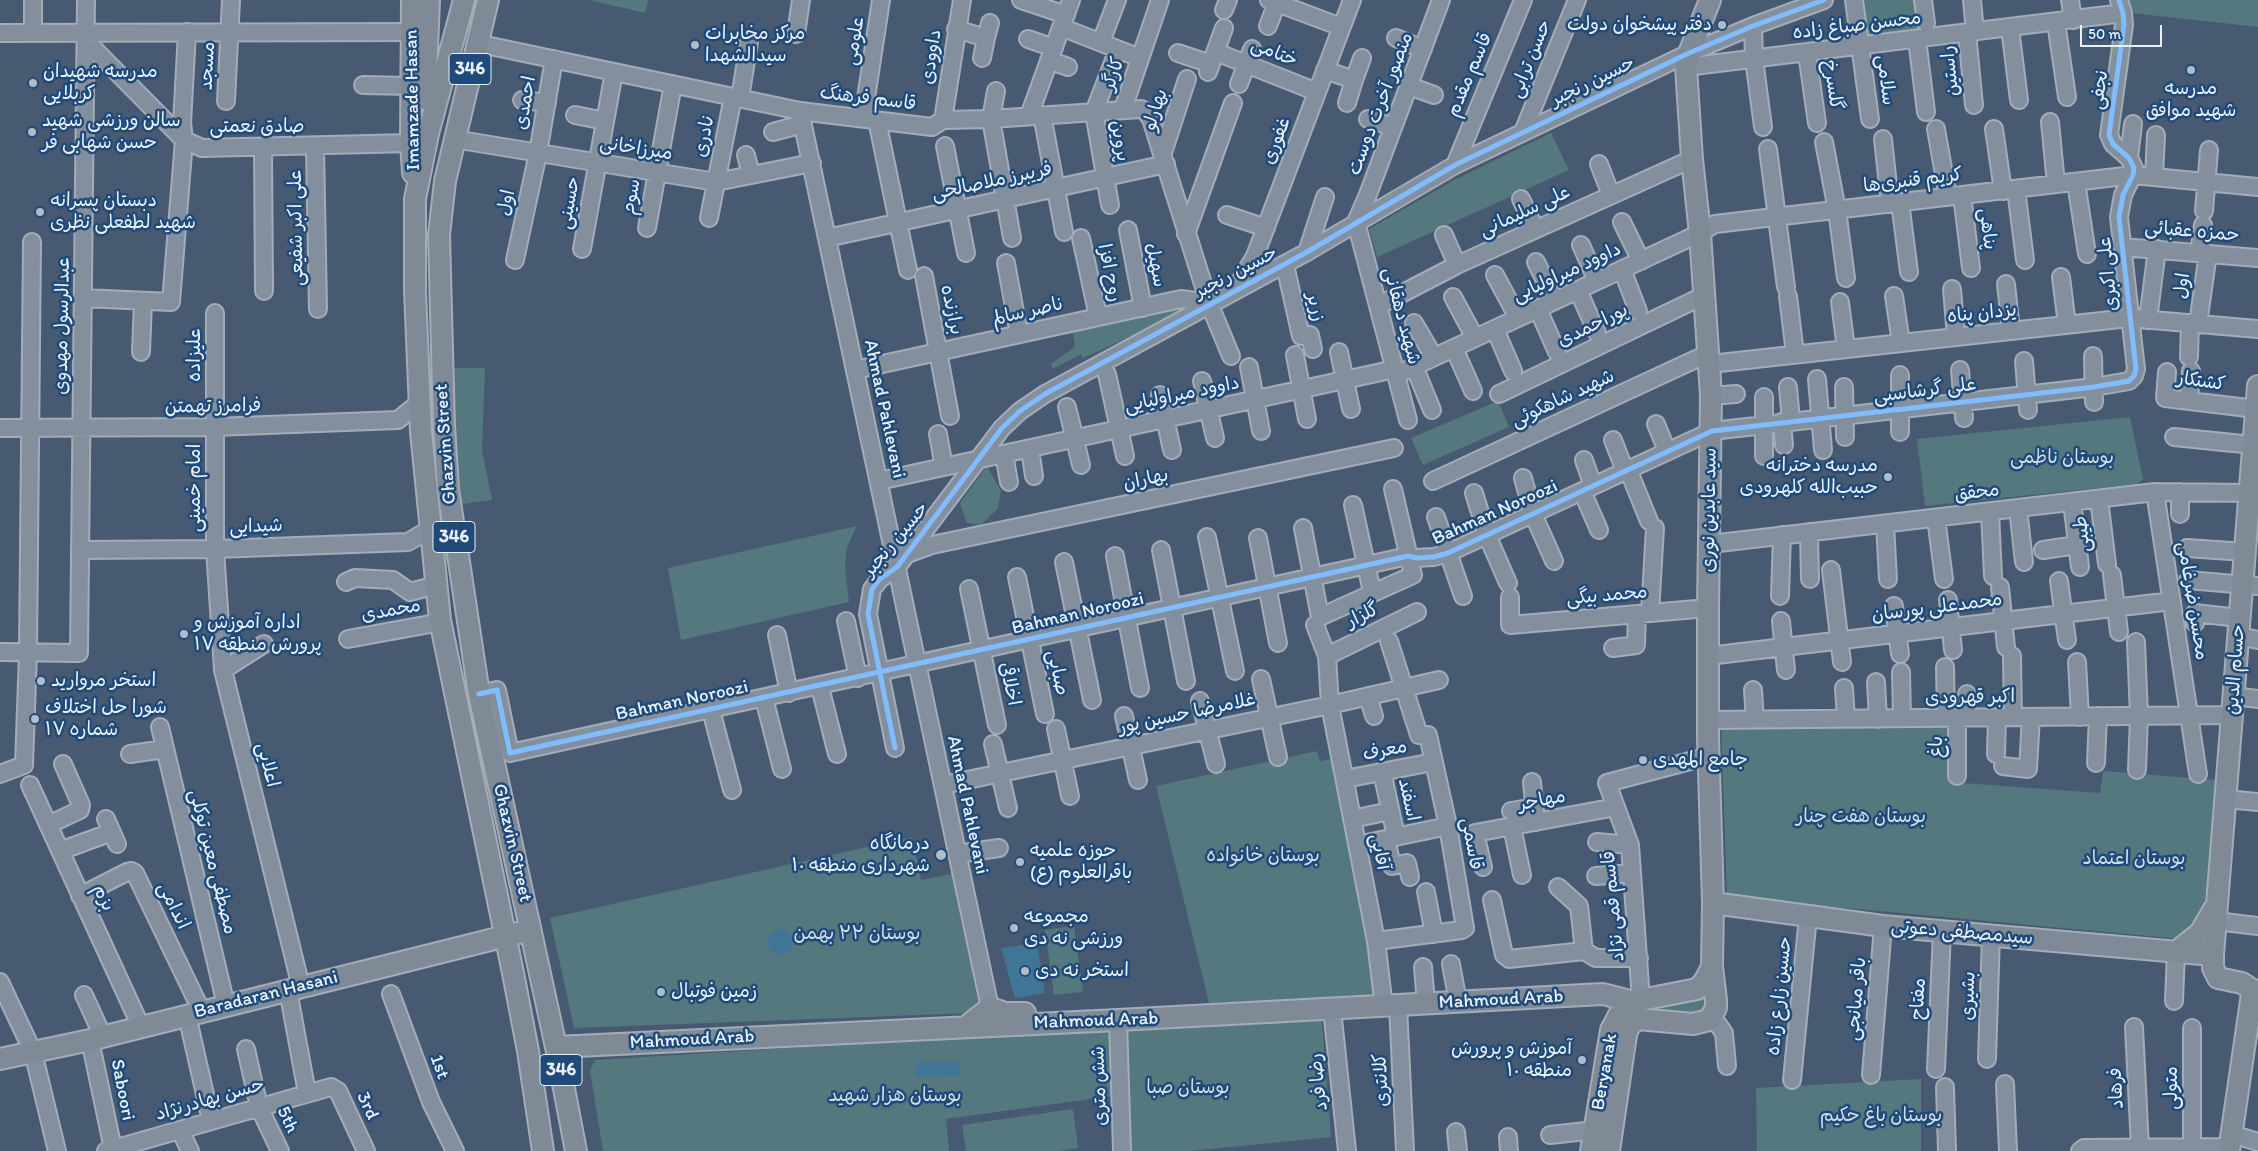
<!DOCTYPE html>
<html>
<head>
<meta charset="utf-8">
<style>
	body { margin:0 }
	#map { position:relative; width:2258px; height:1151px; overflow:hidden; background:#485a72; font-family:Itim,sans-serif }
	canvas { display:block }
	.scale { position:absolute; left:2080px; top:25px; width:82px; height:22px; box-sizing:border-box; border:2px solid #e8f1f8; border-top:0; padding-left:6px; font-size:15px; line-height:18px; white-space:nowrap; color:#e8f1f8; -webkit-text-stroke:4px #1f4a7a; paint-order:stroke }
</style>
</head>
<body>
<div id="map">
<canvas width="2258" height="1151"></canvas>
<div class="scale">50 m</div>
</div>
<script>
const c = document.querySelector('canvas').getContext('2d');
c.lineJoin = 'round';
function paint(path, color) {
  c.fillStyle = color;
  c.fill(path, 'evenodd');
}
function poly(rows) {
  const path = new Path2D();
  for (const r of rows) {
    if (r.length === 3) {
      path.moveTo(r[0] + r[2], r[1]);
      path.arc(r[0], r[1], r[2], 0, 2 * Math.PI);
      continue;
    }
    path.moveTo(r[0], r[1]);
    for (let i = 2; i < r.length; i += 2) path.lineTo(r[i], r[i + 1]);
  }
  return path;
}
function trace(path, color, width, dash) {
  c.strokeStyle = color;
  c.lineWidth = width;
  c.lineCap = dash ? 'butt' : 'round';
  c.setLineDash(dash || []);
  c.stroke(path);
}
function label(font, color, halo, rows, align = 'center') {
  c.font = font + ' Itim,"Playpen Sans Arabic",sans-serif';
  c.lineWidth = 5;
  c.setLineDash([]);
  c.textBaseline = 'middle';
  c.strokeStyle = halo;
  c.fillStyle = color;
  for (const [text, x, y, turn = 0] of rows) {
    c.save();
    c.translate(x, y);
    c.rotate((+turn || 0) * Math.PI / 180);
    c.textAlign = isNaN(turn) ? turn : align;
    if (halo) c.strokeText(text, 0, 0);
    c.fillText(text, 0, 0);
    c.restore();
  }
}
paint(poly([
	[589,0,648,0,645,13],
	[1857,0,1915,0,1919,34,1862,40],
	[2127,0,2258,0,2258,27,2131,13],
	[1551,133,1569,170,1377,257,1369,229,1456,179],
	[1175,309,1181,312,1178,315,1083,358,1081,354,1053,369,1051,364,1075,347,1072,329],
	[452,368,485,368,482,451,492,500,462,504,455,454],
	[1498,401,1509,427,1423,465,1411,438],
	[2130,417,2143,479,2137,484,1925,506,1917,439],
	[987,466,1001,491,998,508,981,525,967,523,960,503],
	[857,526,847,547,845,567,849,602,681,640,668,568],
	[1721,725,1950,725,1949,782,2100,793,2103,771,2216,780,2203,941,1727,897],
	[1317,751,1320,761,1336,758,1378,996,1209,1003,1156,786],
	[912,837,921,880,952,874,979,1006,973,1013,574,1028,550,918],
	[1074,926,1083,992,1054,995,1045,930],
	[1704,990,1709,1000,1705,1008,1697,1015,1640,1009],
	[1322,1021,1331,1137,1190,1151,1126,1151,1125,1028],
	[1110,1028,1112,1096,946,1119,949,1151,603,1151,590,1071,595,1060],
	[1921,1079,1921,1151,1757,1151,1756,1088],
	[1073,1109,1078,1148,1060,1151,966,1151,962,1125]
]), '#55777e');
paint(poly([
	[781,942,13],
	[1037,943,1045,993,1015,998,1001,948],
	[960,1061,961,1076,916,1077,915,1063]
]), '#417596');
const minor = poly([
	[1021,0,1066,15],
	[1269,0,1341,27],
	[1854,0,1870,119],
	[1923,0,1926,23],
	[1972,0,1975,32],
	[2070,0,2073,20],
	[1224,10,1228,0],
	[2056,22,2067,97],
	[1268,26,1278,0],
	[1753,26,1754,59,1763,127],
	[1061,27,1140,58],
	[2010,28,2019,100],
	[956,29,986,38,990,23],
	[0,33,423,32],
	[33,33,33,0],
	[1967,33,1974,105],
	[796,34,801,0],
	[1396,38,1423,49],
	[1028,39,1054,48],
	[1917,39,1926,112],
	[86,41,184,140,202,148,411,143],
	[1101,42,1117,0],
	[476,43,800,111,932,127,943,120,991,119,1141,109,1145,111,1151,119,1209,303,1231,356],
	[1216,52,1317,92],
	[1178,53,1211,64],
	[1807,53,1817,123],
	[982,58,986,38],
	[1049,60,1068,67],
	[1686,67,2123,13],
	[1325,70,1354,80,1362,58],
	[1208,72,1224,28],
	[1239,84,1252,49],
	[363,85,411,86],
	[1409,86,1434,95],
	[996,91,991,119,1012,238],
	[740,98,749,42],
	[522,100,547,103],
	[226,101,231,0],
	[1347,103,1354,80],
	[1123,109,1160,0],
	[800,111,990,1008],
	[575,115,605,121],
	[1042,115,1064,232],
	[1029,116,1071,0],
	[863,118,881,0],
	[1368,119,1393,127],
	[877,120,908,270],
	[943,120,962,0],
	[2050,122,2056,184],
	[1936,129,1948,197],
	[1994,129,2003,191],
	[773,132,803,124],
	[1523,132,1577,0],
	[454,139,716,182,812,163],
	[1883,139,1890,204],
	[1824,142,1837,210,1846,278],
	[945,146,966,253],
	[263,147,264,291],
	[315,147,318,309],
	[1768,149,1786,287],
	[1163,153,1187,79],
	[746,155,751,175],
	[2129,158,2133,124],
	[1599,164,1611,195],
	[1455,165,1523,0],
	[2154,177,2156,135],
	[2076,182,2087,254],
	[2016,189,2025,260],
	[1962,195,1971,268],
	[1521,199,1535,229],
	[1900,202,1909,272],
	[1110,205,1094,112,1114,60],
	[2204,211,2209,150],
	[1227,215,1266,228],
	[709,218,733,97],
	[1622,222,1641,261],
	[647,228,673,84],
	[1128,230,1143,308],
	[1186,234,1233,103],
	[1444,235,1457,265],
	[827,238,1166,164],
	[1081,238,1098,316],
	[1581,245,1597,281],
	[2122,247,2258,258],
	[582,249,614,72],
	[1307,252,1325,197],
	[2199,253,2203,225],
	[515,260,538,153,554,59],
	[1536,262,1555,301],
	[1006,263,1019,334],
	[1285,265,1301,336,1310,335,1313,349],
	[1622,269,1638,311],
	[1495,275,1518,318],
	[924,276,950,416],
	[2061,277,2067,325],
	[2006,284,2011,331],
	[1236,288,1255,256,1352,0],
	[1952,289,1956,337],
	[1578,290,1597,333],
	[1788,296,1795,354],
	[1894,296,1901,343],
	[1453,297,1475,338],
	[83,298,171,302,184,140,182,123,187,32],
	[1840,302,1846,349],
	[1378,306,1457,265,1692,159],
	[1538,309,1557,352],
	[215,313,215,549,223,670,301,987],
	[2148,320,2157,249],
	[1414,323,1434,357],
	[2198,324,2208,253],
	[1495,329,1513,371],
	[1454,348,1473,391],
	[141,352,143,301],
	[1339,352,1351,409],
	[1295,355,1307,419],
	[2093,356,2094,402],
	[2189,357,2190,323],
	[2024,361,2028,410],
	[1710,364,2129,318,2258,329],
	[1414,366,1432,410],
	[1249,367,1261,431],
	[855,370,1181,299,1209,303],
	[1960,370,1964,418],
	[2167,372,2165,398,2256,409],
	[1107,374,1125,456],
	[1396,375,1700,233,1715,224,2133,175,2258,187],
	[1900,375,1900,432],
	[1817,379,1823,450],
	[1202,381,1215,438],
	[1788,387,1791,421],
	[1844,387,1845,437],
	[1499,394,1705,295],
	[1160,395,1172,450],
	[1711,396,1736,394],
	[2189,401,2191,371],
	[1067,407,1081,465],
	[1408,420,1356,222,1367,197,1441,0],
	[1782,422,1784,445],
	[1656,424,1667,451],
	[0,428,214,427,398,420,420,402],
	[938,434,944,467],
	[2174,437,2253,445],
	[1613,440,1625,471],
	[1030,449,1034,476],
	[1004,454,1009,482],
	[1764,456,1764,397],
	[1584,460,1593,486],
	[1628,469,1649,521],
	[1523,478,1533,514,1554,561],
	[879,481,1395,369],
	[1433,481,1709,353],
	[1582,491,1599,530],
	[2155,492,2198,774],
	[1474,493,1487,535,1508,583],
	[2099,499,2107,564],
	[2072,502,2080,567],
	[1353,505,1372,592],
	[2018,508,2024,562],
	[1990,512,1993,576],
	[2180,514,2180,492],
	[1436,517,1463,596],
	[1936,518,1944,579],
	[1885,524,1888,579],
	[1303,528,1320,617,1413,575,1393,489],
	[1809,532,1810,579],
	[1207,537,1235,671],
	[1258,538,1278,643],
	[1710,544,2155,492,2250,493],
	[2187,548,2245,552],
	[80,550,215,549,408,542,430,529],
	[1161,550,1186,681],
	[2043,550,2077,545],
	[907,554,932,545,1394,448],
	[1115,556,1140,688],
	[1064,562,1092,700],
	[1831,570,1842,662],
	[2112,575,2119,632],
	[1017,577,1045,714],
	[2188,580,2258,586],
	[2059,581,2067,640],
	[346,582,355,578,393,580,410,592,436,585],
	[2000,587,2006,647],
	[969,589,997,725],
	[1780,596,1782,535],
	[1510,597,1510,625,1708,608],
	[1948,600,1953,650],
	[1894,606,1900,654],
	[1650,613,1655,528],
	[846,621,858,678],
	[1781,621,1786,670],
	[2195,623,2195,613,2239,618],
	[1315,625,1327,656,1330,705,1376,941,1384,1007],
	[777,635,789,693],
	[2238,636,2258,640],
	[348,639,441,622],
	[2136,642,2139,716,2137,770],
	[1613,648,1636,645,1637,614],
	[0,652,79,653,86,0],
	[1327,656,1417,612],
	[1708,656,2172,601],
	[2012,656,2013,717],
	[2077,662,2080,717],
	[1945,667,1946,718],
	[223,670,264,644],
	[1901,672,1902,718],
	[1261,679,1278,757],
	[1876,682,1878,719],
	[820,687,837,754],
	[1844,688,1846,719],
	[1753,690,1755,720],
	[479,694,497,690,510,753,1408,556,1416,558,1434,557,1448,553,1712,431,2094,387,2129,381,2134,376,2136,369,2119,217,2123,195,2133,175,2134,168,2129,158,2113,144,2109,135,2124,25,2123,13,2119,0],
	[1967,694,1967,718],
	[1368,696,1374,716],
	[2234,696,2258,699],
	[764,698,782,769],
	[1200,701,1216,764],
	[711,710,732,790],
	[1124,716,1138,780],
	[1708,720,2232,715],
	[160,727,226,1005],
	[1056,729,1070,796],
	[993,744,1008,808],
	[895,748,868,614,872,589,880,579,897,567,1002,428,1020,411,1045,394,1307,252,1455,165,1689,53,1753,26,1824,0],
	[130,754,165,749],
	[1996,754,1997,717],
	[2096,763,2098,716],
	[2003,766,2028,769,2031,717],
	[1382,772,1396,836],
	[0,774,24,765,28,652,32,242],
	[1957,776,1957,718],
	[1345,779,1433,762],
	[1532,782,1536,822],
	[30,785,141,1027],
	[943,785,1330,705,1439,680],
	[2226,799,2258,802],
	[1511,811,1535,807],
	[106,819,117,844],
	[1352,819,1390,811],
	[48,825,80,810,81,805,63,764],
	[1512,827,1522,875],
	[1386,839,1392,866,1407,863,1410,877],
	[1597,842,1630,845],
	[1357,845,1448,826],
	[60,851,112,832],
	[957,854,999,848],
	[1483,867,1475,833,1616,807],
	[1596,876,1632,873],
	[1558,887,1579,906,1584,951],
	[1426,892,1434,934],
	[80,896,127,872,131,871,135,873,202,1012],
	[1492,900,1504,955,1509,959,1584,951,1596,958,1639,958],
	[2216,921,2258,926],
	[1376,941,1462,930,1465,928,1448,826,1428,735,1419,735,1389,641],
	[1451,964,1458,1002],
	[1423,967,1426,1004],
	[0,982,33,1052,57,1151],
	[288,990,307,1093],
	[391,994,431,1102,455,1151],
	[84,995,103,1037],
	[1641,1000,1630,845,1607,783,1709,756],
	[2174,1001,2176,952],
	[1398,1006,1405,1151],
	[1332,1009,1347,1151],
	[187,1015,211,1121],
	[1712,1016,1724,1033,1727,1066],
	[1118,1020,1122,1151],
	[2134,1027,2140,1148],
	[2192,1028,2192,1147],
	[90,1040,113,1149],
	[246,1049,259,1107,280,1151],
	[1987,1059,1991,935],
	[1936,1069,1942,931],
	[1871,1075,1883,926],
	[1792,1080,1808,916],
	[2005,1084,2008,1151],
	[1945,1087,1947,1151],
	[180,1130,190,1151],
	[1456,1132,1458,1151],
	[2232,1134,2258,1142],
	[1550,1135,1595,1130],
	[1508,1137,1509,1151],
	[106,1151,331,1087,338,1091,366,1151],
	[2080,1151,2084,1148,2230,1147]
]);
const major = poly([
	[412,0,411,143,413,173],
	[464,0,428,134,415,199,415,291,421,432,440,620,513,973,528,1051,543,1151],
	[488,0,445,181,439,235,444,426,448,489,479,694,556,1047,576,1151],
	[1710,0,1689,53,1686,67,1692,159,1700,233,1711,396,1708,608,1708,738,1713,903,1712,967,1716,1000,1716,1008,1709,1020,1693,1024,1638,1019,1632,1013,1634,1002,1641,1000,1697,989,1704,982,1712,967],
	[425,99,429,0],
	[1713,903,1883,926,2213,955],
	[2176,952,2200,933,2214,909],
	[967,1026,990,1008,1005,1013,1025,1013],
	[556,1047,1118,1020,1603,994,1634,1002],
	[0,1059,90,1040,518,933],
	[1591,1151,1611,1030,1619,1015,1634,1002],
	[1609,1151,1626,1035,1629,1026,1638,1019],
	[2229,1151,2252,994,2251,989,2242,983,2218,978,2213,968,2213,955,2258,386]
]);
trace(minor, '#a3acb9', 20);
trace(major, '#a3acb9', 24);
trace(minor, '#838f9c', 16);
trace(major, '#7f8a96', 20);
trace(poly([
	[479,694,497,690,510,753,1408,556,1416,558,1434,557,1448,553,1712,431,2094,387,2129,381,2134,376,2136,369,2119,217,2123,195,2133,175,2134,168,2129,158,2113,144,2109,135,2124,25,2123,13,2119,0],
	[895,748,868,614,872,589,880,579,897,567,1002,428,1020,411,1045,394,1307,252,1455,165,1689,53,1753,26,1824,0]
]), '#80bcff', 5);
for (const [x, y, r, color] of [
	[1722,25,5,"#b0bcc9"],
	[695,45,5,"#b0bcc9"],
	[2191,70,5,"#b0bcc9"],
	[33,83,5,"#b0bcc9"],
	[32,132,5,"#b0bcc9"],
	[40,212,5,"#b0bcc9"],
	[1888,477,5,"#b0bcc9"],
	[184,634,5,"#b0bcc9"],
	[41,681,5,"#b0bcc9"],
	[35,719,5,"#b0bcc9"],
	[1643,760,5,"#b0bcc9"],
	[941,855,6,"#b0bcc9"],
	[1020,862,5,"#b0bcc9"],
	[1014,928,5,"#b0bcc9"],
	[1025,971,5,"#b0bcc9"],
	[661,992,5,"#b0bcc9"],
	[1582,1060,5,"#b0bcc9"]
]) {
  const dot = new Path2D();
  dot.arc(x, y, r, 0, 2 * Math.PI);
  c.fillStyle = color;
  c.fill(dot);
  trace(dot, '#1f4a7a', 2);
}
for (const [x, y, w] of [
	[470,69,42],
	[454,537,42],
	[561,1070,42]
]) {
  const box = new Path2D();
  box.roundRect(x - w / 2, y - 15.5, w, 31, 4);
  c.fillStyle = '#1f4a7a';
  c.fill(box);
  trace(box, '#e8f1f8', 1);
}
label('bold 18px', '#e8f1f8', null, [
	["346",470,69],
	["346",454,537],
	["346",561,1070]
]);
label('19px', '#e8f1f8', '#1f4a7a', [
	["دفتر پیشخوان دولت",1712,25,"right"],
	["مرکز مخابرات",705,34],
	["سیدالشهدا",705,56],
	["مدرسه شهیدان",43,72],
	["کربلایی",43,94],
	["مدرسه",2191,89,"center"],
	["شهید موافق",2191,111,"center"],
	["سالن ورزشی شهید",42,121],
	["حسن شهابی فر",42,143],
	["دبستان پسرانه",50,201],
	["شهید لطفعلی نظری",50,223],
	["مدرسه دخترانه",1878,466,"right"],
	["حبیب‌الله کلهرودی",1878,488,"right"],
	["اداره آموزش و",194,623],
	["پرورش منطقه ۱۷",194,645],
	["استخر مروارید",51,681],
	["شورا حل اختلاف",45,708],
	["شماره ۱۷",45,730],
	["جامع المهدی",1653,760],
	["درمانگاه",930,844,"right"],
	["شهرداری منطقه ۱۰",930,866,"right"],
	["حوزه علمیه",1030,851],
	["باقرالعلوم (ع)",1030,873],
	["مجموعه",1024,917],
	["ورزشی نه دی",1024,939],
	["استخر نه دی",1035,971],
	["زمین فوتبال",671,992],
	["آموزش و پرورش",1572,1049,"right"],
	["منطقه ۱۰",1572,1071,"right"]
], 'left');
label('19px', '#e8f1f8', '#1f4a7a', [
	["محسن صباغ زاده",1857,26,-7],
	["علومی",855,41,-81],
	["ختامی",1274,53,22],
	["داوودی",932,57,-82],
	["حسن ترابی",1531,59,-68],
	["مسجد",208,66,-87],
	["راستین",1951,71,-96],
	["کارگر",1114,74,-71],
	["قاسم مقدم",1470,75,-67],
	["سلامی",1885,80,83],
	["حسین رنجبر",1593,82,-26],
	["گلسرخ",1832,85,82],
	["نجفی",2100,90,-82],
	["قاسم فرهنگ",868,99,7],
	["Imamzade Hasan",413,100,-91],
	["احمدی",526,103,-80],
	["منصور آخرت دوست",1381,104,-69],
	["بهارلو",1156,110,-72],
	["صادق نعمتی",257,127],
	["نادری",705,136,-79],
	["پروین",1119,141,80],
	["غفوری",1277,141,-69],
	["میرزاخانی",636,149,9],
	["کریم قنبری‌ها",1913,181,-7],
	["فریبرز ملاصالحی",992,182,-12],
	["سوم",632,197,-80],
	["اول",507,203,-78],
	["حسینی",570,203,-80],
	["علی سلیمانی",1525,212,-25],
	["علی اکبر شفیعی",297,228,-91],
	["پناهی",1987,229,83],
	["حمزه عقبائی",2192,232,5],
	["سهیل",1155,265,79],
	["روح افزا",1109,273,78],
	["حسین رنجبر",1236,273,-28],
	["داوود میراولیایی",1567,273,-25],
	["علی اکبری",2109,274,-96],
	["اول",2183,286,-83],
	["زریر",1315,307,77],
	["برازنده",951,310,78],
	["ناصر سالم",1028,312,-13],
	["یزدان پناه",1982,314,-6],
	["شهید دهقانی",1401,316,75],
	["عبدالرسول مهدوی",63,326,-89],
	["پوراحمدی",1593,326,-26],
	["علیزاده",195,355,-90],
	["کشتکار",2201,382,8],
	["علی گرشاسبی",1925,391,-7],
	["داوود میراولیایی",1182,395,-12],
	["شهید شاهکوئی",1563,399,-25],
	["فرامرز تهمتن",213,407,-1],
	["Ahmad Pahlevani",884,409,78],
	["Ghazvin Street",446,444,-94],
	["بهاران",1146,480,-12],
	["امام خمینی",195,488,-90],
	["محقق",1977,493,-7],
	["سید عابدین نوری",1710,510,-89],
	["Bahman Noroozi",1495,513,-24],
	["شیدایی",256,527,-2],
	["طیبی",2083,534,-96],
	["حسین رنجبر",896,540,-50],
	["محمد بیگی",1607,596,-5],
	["محسن ضرغامی",2192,601,81],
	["محمدعلی پورسان",1937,608,-7],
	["محمدی",391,611,-10],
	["Bahman Noroozi",1078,614,-13],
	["گلزار",1363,616,-26],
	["حسام الدین",2236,670,-86],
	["صبایی",1057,673,78],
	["اخلاقی",1009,684,78],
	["اکبر قهرودی",1970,698,-1],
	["Bahman Noroozi",682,701,-12],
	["غلامرضا حسین پور",1187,714,-12],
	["باغ",1937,747,-90],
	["معرف",1385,751,-11],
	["اعلایی",267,765,76],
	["اسفند",1408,800,78],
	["مهاجر",1542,801,-11],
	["Ahmad Pahlevani",967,805,78],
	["Ghazvin Street",512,843,77],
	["قاسمی",1471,844,80],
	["آقایی",1379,852,79],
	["مصطفی معین توکلی",212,862,76],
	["بزم",103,898,65],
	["اندامی",173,906,64],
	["قاسم قمی نژاد",1614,906,-95],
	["سیدمصطفی دعوتی",1962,933,5],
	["Baradaran Hasani",266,995,-14],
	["حسین زارع زاده",1780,996,-84],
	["بشیری",1969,996,-88],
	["باقر میانجی",1857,999,-85],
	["مفتاح",1919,999,-87],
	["Mahmoud Arab",1501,1000,-3],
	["Mahmoud Arab",1096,1021,-2],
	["Mahmoud Arab",692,1040,-3],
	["1st",439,1067,70],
	["Beryanak",1605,1072,-80],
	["کلانتری",1382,1080,-93],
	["رضا فرد",1319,1082,-96],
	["شش متری",1100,1086,-92],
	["فرهاد",2117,1088,-93],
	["متولی",2172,1088,-90],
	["Saboori",122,1090,79],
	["حسن بهادرنژاد",210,1100,-16],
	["3rd",367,1106,65],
	["5th",287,1120,65]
]);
label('19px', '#d2dfe6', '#1f4a7a', [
	["بوستان ناظمی",2062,458],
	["بوستان هفت چنار",1861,817],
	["بوستان خانواده",1263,856],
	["بوستان اعتماد",2134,859],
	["بوستان ۲۲ بهمن",857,934],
	["بوستان صبا",1188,1088],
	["بوستان هزار شهید",895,1096],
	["بوستان باغ حکیم",1881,1116]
]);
</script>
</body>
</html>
